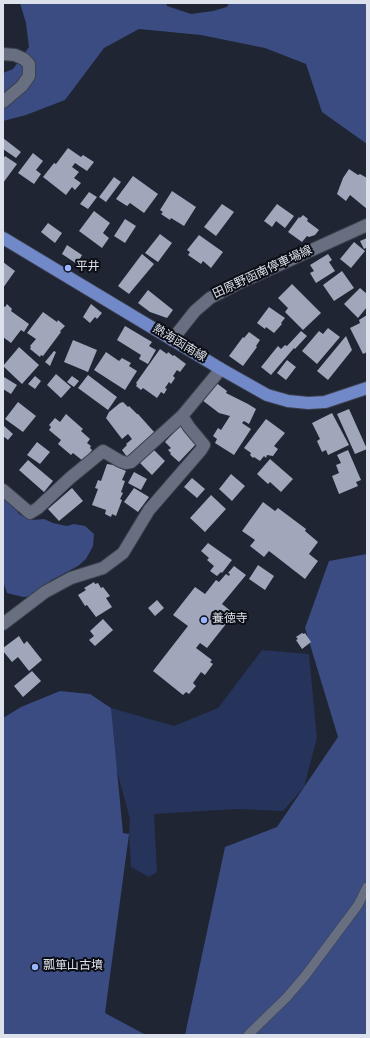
<!DOCTYPE html>
<html>
<head>
<meta charset="utf-8">
<style>
	body { margin:0 }
	#map { position:relative; width:370px; height:1038px; overflow:hidden; background:#1f2533; font-family:Overpass,sans-serif }
	canvas { display:block }
	.frame { position:absolute; inset:0; border:4px solid #dde1eb; pointer-events:none }
</style>
</head>
<body>
<div id="map">
<canvas width="370" height="1038"></canvas>
<div class="frame"></div>
</div>
<script>
const c = document.querySelector('canvas').getContext('2d');
c.lineJoin = 'round';
function paint(path, color) {
  c.fillStyle = color;
  c.fill(path, 'evenodd');
}
function poly(rows) {
  const path = new Path2D();
  for (const r of rows) {
    path.moveTo(r[0], r[1]);
    for (let i = 2; i < r.length; i += 2) path.lineTo(r[i], r[i + 1]);
  }
  return path;
}
function trace(path, color, width, dash) {
  c.strokeStyle = color;
  c.lineWidth = width;
  c.lineCap = dash ? 'butt' : 'round';
  c.setLineDash(dash || []);
  c.stroke(path);
}
function label(font, color, halo, rows, align = 'center') {
  c.font = font + ' Overpass,"Noto Sans JP",sans-serif';
  c.lineWidth = 4;
  c.setLineDash([]);
  c.textBaseline = 'middle';
  c.strokeStyle = halo;
  c.fillStyle = color;
  for (const [text, x, y, turn = 0] of rows) {
    c.save();
    c.translate(x, y);
    c.rotate((+turn || 0) * Math.PI / 180);
    c.textAlign = isNaN(turn) ? turn : align;
    if (halo) c.strokeText(text, 0, 0);
    c.fillText(text, 0, 0);
    c.restore();
  }
}
paint(poly([
	[262,650,309,654,317,738,304,787,283,811,236,809,154,814,157,872,149,877,131,867,129,834,130,819,111,749,111,708,174,726,218,708]
]), '#26335a');
paint(poly([
	[20,3,166,3,167,6,191,14,213,11,227,7,229,3,367,3,367,144,322,112,306,64,265,48,201,35,139,29,104,48,65,100,26,115,3,121,3,73,13,69,29,47,26,23],
	[3,494,10,499,19,514,31,520,44,519,53,523,67,526,74,524,85,526,94,534,93,546,86,559,78,566,50,581,37,596,23,597,7,593,3,581],
	[367,554,367,1035,185,1035,225,847,277,827,338,737,305,628,329,561],
	[60,691,90,694,111,708,123,833,129,834,105,1013,146,1035,3,1035,3,718,21,707]
]), '#3a4c81');
paint(poly([
	[3,138,21,152,16,158,3,149],
	[68,148,81,157,83,155,94,162,87,171,75,163,72,167,79,172,74,178,81,183,75,190,72,187,66,195,43,177,54,163,56,164],
	[33,153,43,161,36,170,41,174,34,184,18,173],
	[5,156,17,164,3,183,3,159],
	[349,169,358,175,360,174,367,178,367,209,350,195,346,201,337,194,343,178],
	[133,176,158,194,144,213,130,203,127,206,116,199],
	[114,177,121,182,106,202,99,197],
	[172,191,196,207,184,226,171,218,170,220,161,214,163,212,160,210],
	[89,192,97,197,88,209,80,204],
	[222,204,234,212,216,236,204,227],
	[277,204,294,216,285,228,276,221,272,227,264,221],
	[94,211,110,223,103,233,109,238,102,248,79,231],
	[303,215,308,219,307,221,319,230,315,235,309,237,307,236,302,242,288,232,299,217,300,218],
	[125,219,136,226,125,243,114,236],
	[48,223,62,233,55,243,41,232],
	[160,234,172,243,158,262,145,253],
	[199,235,223,252,211,268,203,261,201,264,188,255,190,252,187,250],
	[367,238,367,247,364,249,360,241],
	[354,242,365,251,351,268,340,259],
	[67,245,82,255,77,264,62,254],
	[142,254,154,264,129,294,118,286],
	[328,254,332,260,329,262,335,271,316,283,310,273,314,271,310,265],
	[3,262,15,271,3,288],
	[342,271,354,288,334,301,323,285],
	[292,284,321,313,303,330,285,312,288,308,278,298],
	[360,288,367,294,367,307,358,318,344,304],
	[148,290,173,310,167,318,150,312,138,303],
	[7,304,12,309,11,311,29,324,24,332,21,330,11,343,3,337,3,306,5,307],
	[91,304,102,313,97,319,95,317,90,323,83,317],
	[269,307,285,318,281,323,282,324,274,333,266,327,265,329,257,323],
	[43,312,57,322,58,320,65,326,60,331,61,332,43,356,41,355,40,357,30,349,31,347,30,346,36,339,27,333],
	[367,315,367,352,363,354,350,328,360,323,359,320],
	[125,326,152,342,149,346,156,350,148,364,139,359,141,355,117,340],
	[328,328,340,337,317,364,302,351,319,331,323,334],
	[301,331,307,336,295,349,294,348,271,375,261,367,278,346,281,349,285,345,287,346],
	[249,332,260,340,256,346,257,347,243,366,229,356,243,337,244,338],
	[346,336,352,350,328,380,317,371],
	[73,340,97,350,88,372,64,362],
	[19,347,39,365,22,384,3,366],
	[160,349,167,354,168,352,173,356,174,355,186,364,180,372,177,370,173,376,175,378,171,384,169,382,165,388,167,389,164,394,161,392,157,398,143,388,141,390,136,386,137,384,136,383],
	[54,351,56,352,50,366,45,362],
	[106,352,119,361,122,358,131,363,129,366,137,371,125,390,94,370],
	[287,360,296,367,286,380,277,373],
	[56,374,71,387,61,398,47,385],
	[88,375,117,397,108,410,78,388],
	[35,376,41,381,35,389,28,384],
	[72,376,79,381,74,387,67,382],
	[4,377,17,385,11,394,3,389],
	[215,382,227,391,226,393,248,404,256,409,249,424,244,421,242,423,251,429,234,455,215,443,217,439,213,436,218,428,221,430,230,416,219,413,202,400],
	[18,402,36,416,23,432,5,419],
	[123,402,128,407,129,406,137,414,138,414,155,433,139,448,138,447,127,457,122,450,127,445,126,444,132,439,128,434,122,439,106,418,109,412,120,403],
	[349,409,367,449,355,454,337,414],
	[332,413,349,445,328,455,326,450,322,452,317,441,320,439,312,423],
	[66,414,83,429,81,431,90,439,87,443,91,446,90,448,92,450,83,461,73,453,71,455,58,444,61,440,49,430,51,427,49,425,55,418,60,422],
	[266,419,285,433,274,446,278,449,273,456,267,455,266,458,264,456,260,461,254,457,253,458,250,455,251,453,244,448],
	[3,425,13,434,8,440,3,436],
	[180,426,197,443,179,462,170,454,171,453,168,450,171,448,165,442],
	[37,442,50,452,40,464,27,455],
	[153,449,165,461,152,475,140,463],
	[348,450,361,480,356,482,358,486,339,494,332,476,339,473,336,465,341,463,337,455],
	[270,459,293,479,281,492,270,482,268,484,257,474],
	[28,460,53,481,44,492,19,470],
	[107,464,113,465,126,471,122,480,125,481,121,492,123,493,120,499,122,500,116,516,112,514,111,517,105,514,106,510,92,505,98,489,95,488,98,480,101,481],
	[134,472,147,479,141,490,128,483],
	[231,474,245,486,232,501,219,489],
	[192,478,205,489,197,498,184,487],
	[72,488,83,501,59,521,48,509],
	[134,488,149,497,138,512,124,502],
	[211,495,226,509,205,532,190,518],
	[263,502,275,511,278,508,306,529,305,531,318,542,309,554,318,561,305,579,269,551,264,557,250,546,255,540,242,531],
	[208,543,232,560,222,573,221,572,217,576,210,571,214,566,207,560,209,558,201,551],
	[258,565,274,576,265,590,249,579],
	[234,566,246,575,222,604,232,612,226,620,226,624,207,648,200,643,196,648,212,660,210,662,213,664,205,675,201,672,193,683,196,686,189,694,186,692,183,695,153,671,188,626,173,615,195,587,205,594,216,580,219,582,226,574,229,576,230,574,228,573],
	[94,582,95,584,98,583,101,588,103,587,110,596,106,598,112,607,96,617,87,605,85,606,78,595,86,590,84,588],
	[157,600,164,608,155,616,148,608],
	[103,619,113,630,95,646,89,640,94,636,90,631],
	[302,633,304,634,305,633,311,642,302,649,296,640,298,639,296,637],
	[19,636,24,644,27,641,42,660,29,671,18,657,12,662,3,651,3,648],
	[32,671,41,681,23,697,14,686]
]), '#a0a7ba');
const lane = poly([
	[248,1035,287,997,305,976,358,905,367,887]
]);
const street = poly([
	[3,54,15,55,24,59,29,64,29,76,22,86,3,102],
	[3,490,30,513,38,508,70,478,103,451,120,461,126,463,131,462,182,416,221,369],
	[3,624,45,592,71,578,103,568,123,553,149,510,201,450,204,445,189,427,182,416]
]);
const secondary = poly([
	[172,340,195,311,210,298,239,283,367,225]
]);
const primary = poly([
	[3,238,221,369,267,395,288,401,308,403,325,402,367,388]
]);
trace(lane, '#3c414d', 10);
trace(street, '#3c414d', 14);
trace(secondary, '#3c414d', 14);
trace(primary, '#3c414d', 14);
trace(lane, '#686f81', 9);
trace(street, '#686f81', 12);
trace(secondary, '#686f81', 12);
trace(primary, '#7188c9', 12);
for (const [x, y, r, color] of [
	[68,268,4,"#9ab5fd"],
	[204,620,4,"#9ab5fd"],
	[35,967,4,"#9ab5fd"]
]) {
  const dot = new Path2D();
  dot.arc(x, y, r, 0, 2 * Math.PI);
  c.fillStyle = color;
  c.fill(dot);
  trace(dot, '#0c0e15', 1.5);
}
label('12px', '#dde1eb', '#0c0e15', [
	["平井",76,268],
	["養徳寺",212,620],
	["瓢箪山古墳",43,967]
], 'left');
label('12px', '#dde1eb', '#0c0e15', [
	["田原野函南停車場線",263,273,-25],
	["熱海函南線",179,344,31]
]);
</script>
</body>
</html>
